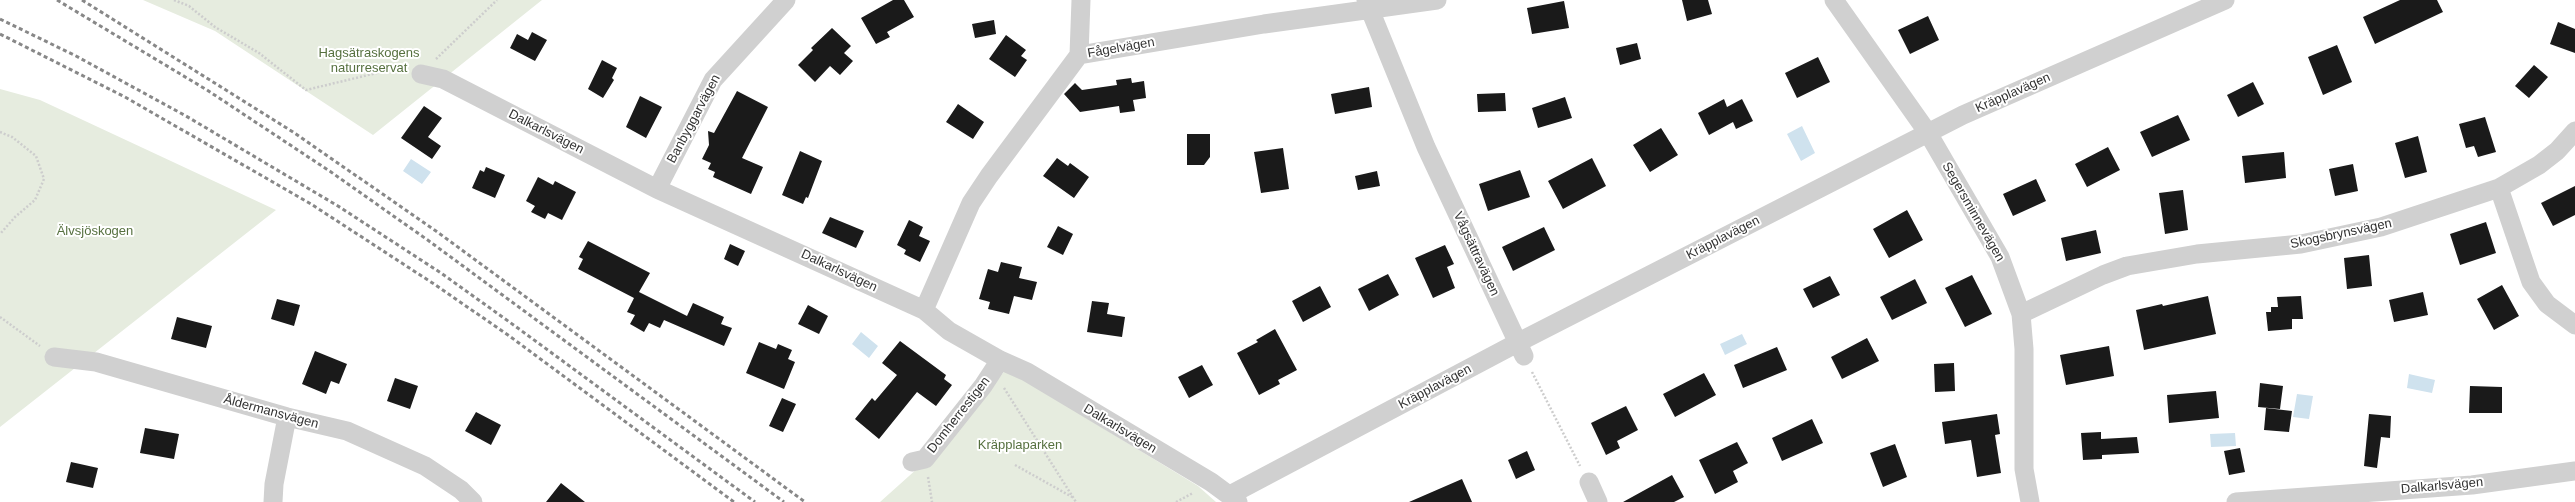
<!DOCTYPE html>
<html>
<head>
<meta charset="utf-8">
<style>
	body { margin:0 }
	canvas { display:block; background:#fff }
</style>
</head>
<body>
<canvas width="2575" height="502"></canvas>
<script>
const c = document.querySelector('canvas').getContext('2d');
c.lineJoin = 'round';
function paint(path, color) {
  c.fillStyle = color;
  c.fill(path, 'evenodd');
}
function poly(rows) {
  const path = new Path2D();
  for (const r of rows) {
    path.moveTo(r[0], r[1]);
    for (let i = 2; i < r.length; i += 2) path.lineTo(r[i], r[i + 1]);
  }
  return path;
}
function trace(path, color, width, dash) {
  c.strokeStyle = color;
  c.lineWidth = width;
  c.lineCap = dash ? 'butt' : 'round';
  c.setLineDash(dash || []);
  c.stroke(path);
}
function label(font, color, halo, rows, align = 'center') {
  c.font = font + ' Arial,sans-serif';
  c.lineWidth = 4;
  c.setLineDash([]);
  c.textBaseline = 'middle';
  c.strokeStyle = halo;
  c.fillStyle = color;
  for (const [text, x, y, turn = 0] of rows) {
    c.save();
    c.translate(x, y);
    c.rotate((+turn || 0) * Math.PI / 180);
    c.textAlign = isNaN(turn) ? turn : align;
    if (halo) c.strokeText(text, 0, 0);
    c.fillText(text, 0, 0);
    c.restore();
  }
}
paint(poly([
	[143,0,542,0,373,135,215,31],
	[0,89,40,100,276,210,0,427],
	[1006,369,1198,486,1216,502,880,502,957,433]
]), '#e6ecdf');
paint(poly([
	[1802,126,1815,153,1801,161,1787,134],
	[411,159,431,172,422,184,403,171],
	[861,332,878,346,869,358,852,344],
	[1742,334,1747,344,1725,355,1720,344],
	[2409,374,2435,380,2432,393,2407,388],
	[2297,394,2313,396,2309,419,2293,417],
	[2235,433,2236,446,2211,447,2210,434]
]), '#cfe2ee');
paint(poly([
	[893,0,904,0,914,17,887,32,890,37,876,44,861,18],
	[1682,0,1708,0,1712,14,1687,21],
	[2400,0,2437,0,2443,12,2375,44,2363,17],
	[1564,1,1569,28,1532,34,1527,8],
	[1928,16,1939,40,1910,54,1898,30],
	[994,20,996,34,975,38,972,24],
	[2558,22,2575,29,2575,53,2550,44],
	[832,28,851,46,844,53,853,61,840,75,830,66,815,82,798,65,813,50,811,48],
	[532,32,547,40,535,61,510,48,517,34,528,40],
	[1006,35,1026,50,1021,56,1027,60,1015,77,989,59],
	[1637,43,1641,59,1620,65,1616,48],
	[2337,45,2352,82,2323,95,2308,57],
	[1818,57,1830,82,1797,98,1785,73],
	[602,60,617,68,612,78,614,80,603,98,588,89],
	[2534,65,2548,77,2529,98,2515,86],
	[1131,78,1132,83,1144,81,1146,98,1133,100,1135,111,1120,113,1119,106,1080,112,1064,94,1075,83,1082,90,1117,85,1116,80],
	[2253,82,2264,104,2238,117,2227,95],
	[1369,87,1372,107,1335,114,1331,94],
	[737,91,768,107,742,158,763,167,751,194,713,177,715,172,708,169,711,163,702,159,709,145,708,131,714,133],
	[1505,93,1506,111,1478,112,1477,94],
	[640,96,662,107,646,138,626,127],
	[1565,97,1572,118,1538,128,1532,108],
	[1724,99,1727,107,1742,99,1753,121,1736,129,1733,122,1709,135,1698,113],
	[958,104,984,122,973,139,946,122],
	[424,106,442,118,428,137,441,146,432,159,401,138],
	[2178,115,2190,140,2152,157,2140,132],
	[2485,117,2496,152,2478,157,2474,146,2466,148,2459,124],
	[1661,128,1678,155,1650,172,1633,145],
	[1187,134,1210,134,1210,157,1204,165,1187,165],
	[2418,136,2427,172,2405,178,2395,143],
	[2108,147,2120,170,2087,187,2075,164],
	[1283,148,1289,189,1261,193,1254,152],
	[800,151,822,161,808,198,806,197,803,204,782,195],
	[2284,152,2286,178,2245,183,2242,156],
	[1057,158,1068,166,1070,163,1089,177,1074,198,1043,176],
	[1592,158,1606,186,1563,209,1548,181],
	[2353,164,2358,191,2335,196,2329,169],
	[486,167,505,175,495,198,472,188,480,170,484,172],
	[1520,170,1530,197,1488,211,1479,184],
	[1377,171,1380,186,1358,190,1355,176],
	[538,177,553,185,555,181,576,192,562,220,548,213,545,219,531,212,535,206,526,201],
	[2036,179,2046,201,2013,216,2003,194],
	[2575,186,2575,215,2553,226,2541,203],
	[2183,190,2188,230,2165,234,2159,193],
	[1907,210,1923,240,1889,258,1873,229],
	[830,217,864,231,856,248,822,233],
	[909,220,923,227,919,236,930,241,920,262,904,254,906,250,897,245],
	[2486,222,2496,253,2460,265,2450,234],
	[1058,226,1073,234,1063,255,1047,247],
	[1544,227,1555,250,1513,271,1502,247],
	[2096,230,2101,253,2066,261,2061,238],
	[588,241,650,273,639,292,687,316,693,303,724,317,721,324,732,328,724,346,664,320,660,328,649,323,644,332,630,324,635,315,627,312,634,298,578,269,583,259,579,257],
	[730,244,745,251,738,266,724,259],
	[1445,245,1454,264,1447,267,1455,288,1433,298,1415,258],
	[2369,255,2372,286,2347,289,2344,258],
	[1001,262,1022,267,1019,278,1037,282,1032,300,1014,296,1009,314,988,309,990,302,979,299,988,269,998,272],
	[1388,274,1399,295,1369,311,1358,289],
	[1972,275,1992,314,1965,327,1945,288],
	[1830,276,1840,295,1813,308,1803,289],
	[1915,279,1927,303,1892,320,1880,297],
	[2502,285,2519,316,2494,330,2477,299],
	[1320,286,1331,307,1303,322,1292,301],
	[2423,292,2428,315,2394,322,2389,300],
	[2208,296,2216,334,2144,350,2136,310,2162,304,2163,306],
	[2301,296,2303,319,2292,319,2292,329,2268,331,2266,312,2271,312,2271,307,2278,307,2277,297],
	[277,299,300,305,294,326,271,319],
	[1092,301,1109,303,1107,314,1125,317,1122,337,1087,332],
	[808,305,828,316,819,334,798,324],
	[177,317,212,326,206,348,171,339],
	[1275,329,1297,370,1278,380,1280,384,1259,395,1237,353,1258,342,1256,340],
	[1867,338,1879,361,1842,379,1831,357],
	[900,341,946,375,944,379,952,385,936,406,917,392,879,439,855,419,872,398,875,401,897,375,882,363],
	[759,342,776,349,778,344,792,350,788,359,795,362,784,389,746,373],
	[2109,346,2114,376,2066,385,2060,355],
	[1777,347,1787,370,1743,388,1734,365],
	[315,351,347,364,339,384,331,381,326,394,302,384],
	[1954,363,1955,391,1935,392,1934,364],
	[1202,365,1213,385,1189,398,1178,377],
	[1704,373,1716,395,1675,417,1663,394],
	[395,378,418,386,410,409,387,401],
	[2260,383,2283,386,2280,409,2258,407],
	[2470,386,2502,387,2502,413,2469,413],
	[2216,391,2219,418,2169,423,2167,395],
	[782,398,796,404,783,432,769,426],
	[1626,406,1638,430,1617,441,1620,448,1606,455,1591,423],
	[2266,408,2292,411,2289,432,2264,430],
	[476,412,501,425,491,445,465,431],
	[1997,414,2000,434,1995,435,2001,473,1977,477,1971,440,1945,444,1942,422],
	[2369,414,2391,416,2390,438,2381,437,2377,468,2364,466],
	[1812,419,1823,443,1782,461,1772,438],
	[145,428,179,434,174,459,140,453],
	[2101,432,2101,439,2137,437,2139,453,2102,455,2102,459,2083,460,2081,433],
	[1737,442,1748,463,1733,471,1738,482,1715,494,1699,460],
	[1895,444,1907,477,1883,487,1870,453],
	[2240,448,2245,472,2229,475,2224,451],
	[1527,451,1535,470,1516,479,1508,460],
	[71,462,98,468,93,488,66,482],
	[1672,475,1684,497,1674,502,1623,502],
	[1462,479,1472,502,1409,502],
	[561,483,585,502,546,502]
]), '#1a1a1a');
trace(poly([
	[174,0,189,6,215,27,259,53,306,90,389,70,403,71],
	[436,59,497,0],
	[0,132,12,137,36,156,44,179,35,200,15,217,0,234],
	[0,317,40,346],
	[1532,372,1580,466],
	[1004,388,1076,502],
	[1015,465,1074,498],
	[928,477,932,502],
	[1176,502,1193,493]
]), '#cdcdcd', 2.5, [2, 2]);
trace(poly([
	[1366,0,1426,147,1524,356],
	[1834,0,1928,133,2000,257,2021,314,2024,349,2024,469,2030,502],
	[1079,55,1081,0],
	[421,74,443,79,657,189,924,310,949,331,1000,360,1027,372,1211,482,1238,502],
	[2499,188,2531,282,2547,304,2575,325],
	[657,189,713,80,786,0],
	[924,310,971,203,989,176,1079,55,1264,24,1437,0],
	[2021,314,2103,275,2127,266,2197,254,2301,244,2381,227,2499,188,2539,165,2557,151,2575,131],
	[54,357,96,362,287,417,347,431,425,466,461,490,473,502],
	[912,462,925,459,983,386,1000,360],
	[1589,482,1598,502],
	[1230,495,1517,343,1963,115,2225,0],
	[273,502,274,484,287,417],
	[2236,502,2472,485,2575,471]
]), '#d0d0d0', 19);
trace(poly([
	[57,0,207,90,331,172,429,241,784,502],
	[82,0,293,132,436,231,805,502],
	[0,19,76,56,186,116,338,206,441,273,515,326,755,502],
	[0,34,125,97,311,204,434,284,508,335,734,502]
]), '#888', 3, [4, 3]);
label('13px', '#333', '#fff', [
	["Fågelvägen",1121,48,-10],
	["Kräpplavägen",2013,93,-24],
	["Banbyggarvägen",694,119,-62],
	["Dalkarlsvägen",546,132,27],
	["Segersminnevägen",1973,212,60],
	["Skogsbrynsvägen",2341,234,-12],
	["Kräpplavägen",1723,238,-27],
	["Vågsättravägen",1476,254,65],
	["Dalkarlsvägen",839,271,25],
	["Kräpplavägen",1435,387,-28],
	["Åldermansvägen",271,412,15],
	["Domherrestigen",959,415,-52],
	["Dalkarlsvägen",1120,429,31],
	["Dalkarlsvägen",2442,486,-5]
]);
label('13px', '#56703f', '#fff', [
	["Hagsätraskogens",369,53],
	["naturreservat",369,68],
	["Älvsjöskogen",95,231],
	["Kräpplaparken",1020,445]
]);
</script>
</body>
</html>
